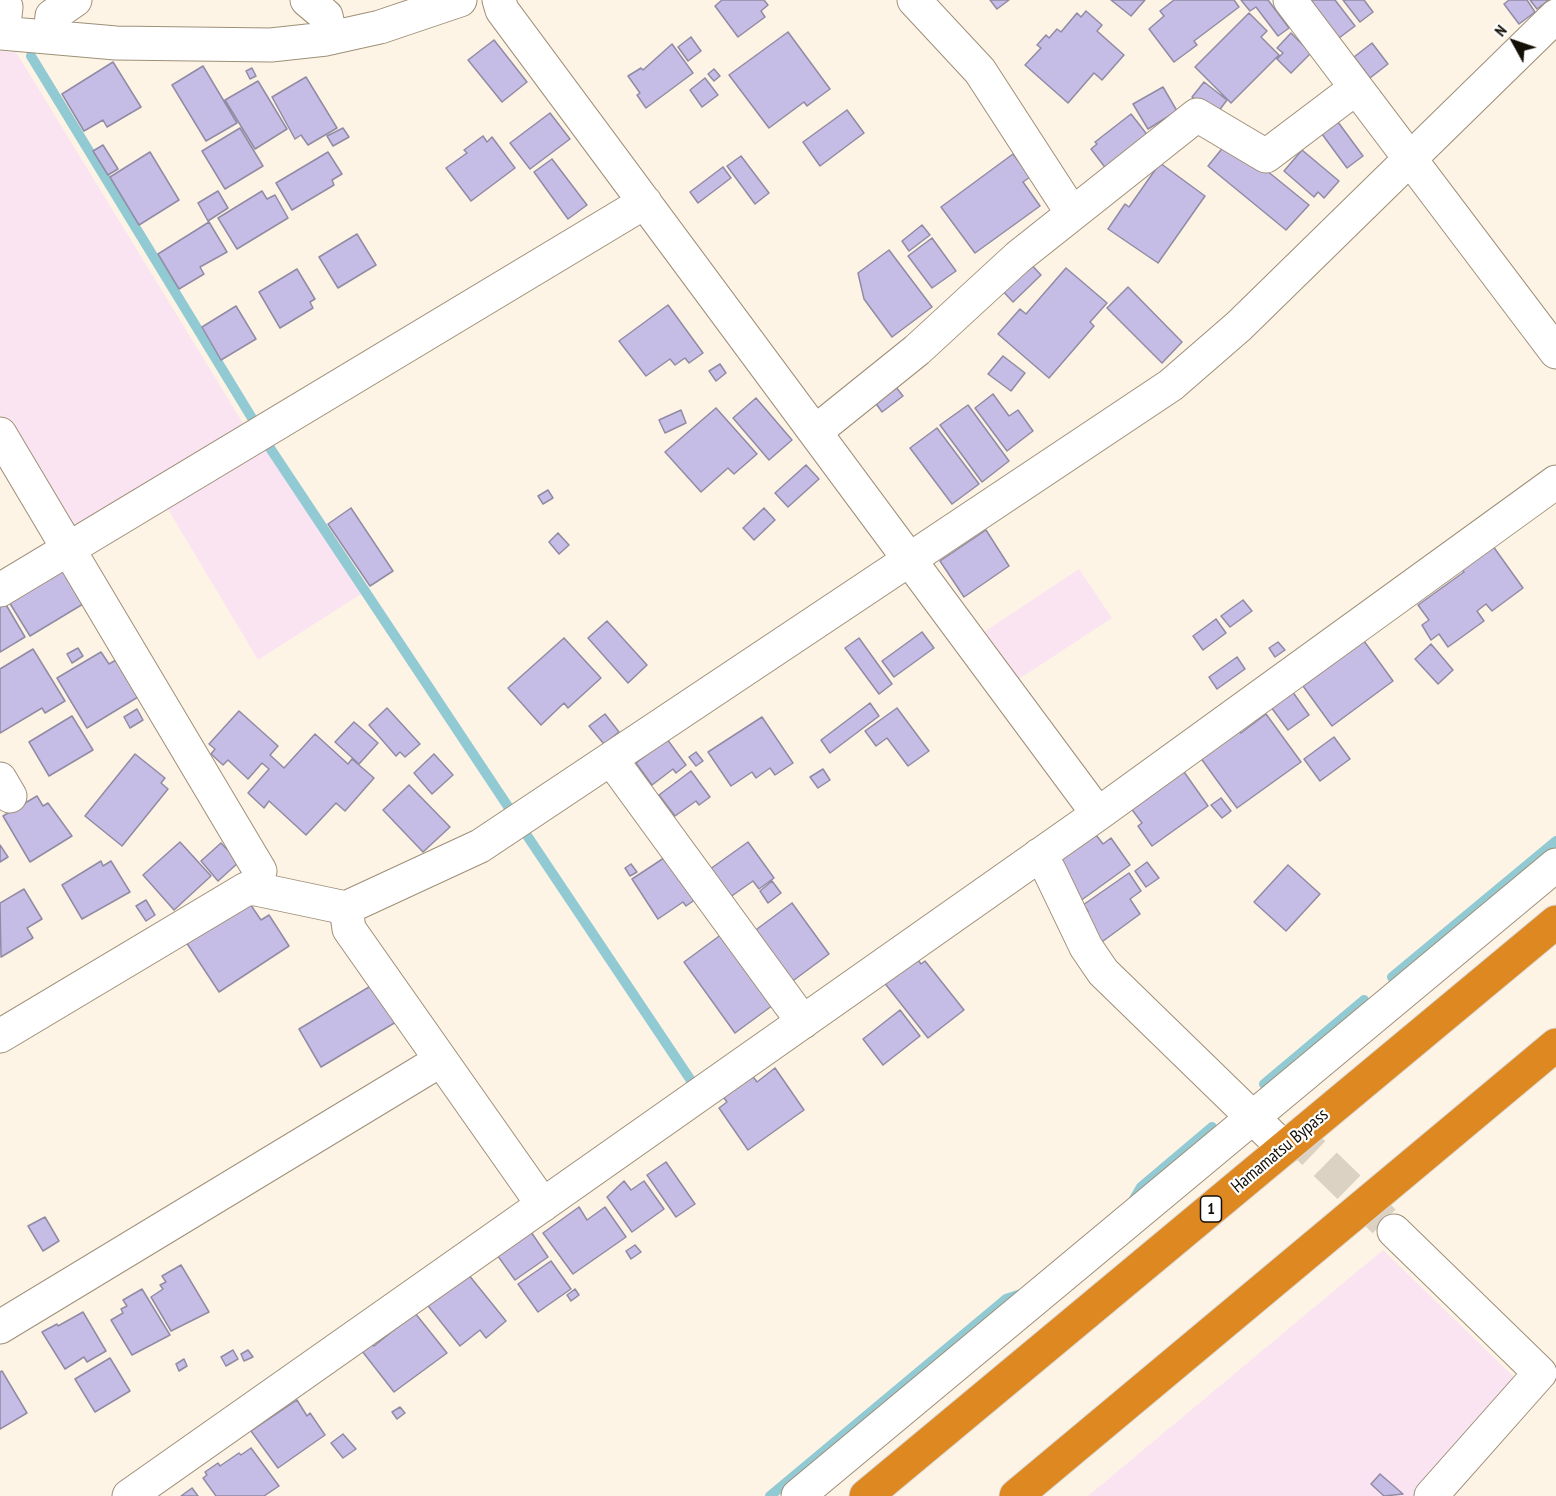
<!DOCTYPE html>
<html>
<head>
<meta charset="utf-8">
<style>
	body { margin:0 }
	#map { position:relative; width:1556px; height:1496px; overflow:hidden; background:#fef4e5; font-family:"PT Sans Narrow",sans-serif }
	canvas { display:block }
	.north { position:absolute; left:1484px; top:12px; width:60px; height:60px; -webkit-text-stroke:4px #fff; paint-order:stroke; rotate:310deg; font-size:16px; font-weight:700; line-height:24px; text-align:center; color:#140f06 }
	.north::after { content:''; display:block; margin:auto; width:21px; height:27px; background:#140f06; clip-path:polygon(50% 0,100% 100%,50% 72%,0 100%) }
</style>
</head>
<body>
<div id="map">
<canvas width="1556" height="1496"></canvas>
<div class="north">N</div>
</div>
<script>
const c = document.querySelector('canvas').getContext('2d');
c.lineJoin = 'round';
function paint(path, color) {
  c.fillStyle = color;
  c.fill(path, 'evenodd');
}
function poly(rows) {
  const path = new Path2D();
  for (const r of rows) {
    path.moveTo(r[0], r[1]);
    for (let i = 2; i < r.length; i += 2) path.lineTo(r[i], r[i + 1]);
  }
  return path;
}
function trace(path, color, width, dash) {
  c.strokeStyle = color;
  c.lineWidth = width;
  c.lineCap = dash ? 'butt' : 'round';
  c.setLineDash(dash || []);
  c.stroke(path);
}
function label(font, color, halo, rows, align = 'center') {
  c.font = font + ' "PT Sans Narrow",sans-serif';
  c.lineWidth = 4.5;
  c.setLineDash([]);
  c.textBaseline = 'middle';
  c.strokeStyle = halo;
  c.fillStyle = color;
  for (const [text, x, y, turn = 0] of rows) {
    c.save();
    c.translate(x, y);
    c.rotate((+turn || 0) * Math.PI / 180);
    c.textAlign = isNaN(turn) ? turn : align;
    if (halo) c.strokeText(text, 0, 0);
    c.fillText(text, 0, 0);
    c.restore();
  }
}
paint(poly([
	[0,51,16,52,246,428,71,533,0,414],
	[261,443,361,594,258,660,163,501],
	[1079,569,1112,618,1016,681,981,634],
	[1383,1250,1513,1376,1514,1391,1421,1496,1088,1496]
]), '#fae4f2');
trace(poly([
	[31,56,255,423],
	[268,445,509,808],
	[526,834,694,1085],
	[1392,977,1556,841],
	[1264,1084,1364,1000],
	[1134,1199,1141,1187,1212,1127],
	[770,1496,1006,1299,1021,1294]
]), '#92cad4', 10);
const building = poly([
	[722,0,764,0,768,5,761,11,765,17,738,37,715,6,722,0],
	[990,0,1009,0,997,9,990,0],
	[1111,0,1145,0,1131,16,1111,0],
	[1174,0,1234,0,1239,7,1194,41,1197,45,1174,62,1149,29,1164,16,1160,11,1174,0],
	[1241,0,1268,0,1289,28,1278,36,1256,7,1250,11,1241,0],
	[1310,0,1335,0,1355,26,1339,38,1310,0],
	[1343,0,1364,0,1373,12,1360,22,1343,0],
	[1509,0,1527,0,1535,12,1519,24,1504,4,1509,0],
	[1530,0,1549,0,1537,9,1530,0],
	[1086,11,1102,25,1097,31,1124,55,1102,80,1094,73,1068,103,1025,65,1041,48,1037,45,1046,35,1049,38,1057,29,1061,32,1077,13,1081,17,1086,11],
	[1249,13,1267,31,1261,37,1279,55,1231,103,1195,67,1249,13],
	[788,32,830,89,807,106,804,102,769,128,729,75,788,32],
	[1291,33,1311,53,1291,73,1277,59,1283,53,1277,48,1291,33],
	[691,37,701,51,688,61,678,47,691,37],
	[494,40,527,82,502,102,468,60,494,40],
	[1372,43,1388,64,1370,78,1354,57,1372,43],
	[672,44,693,73,646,108,637,95,640,93,628,76,641,68,643,70,672,44],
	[113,62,141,107,107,127,103,120,84,131,62,94,113,62],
	[203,66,237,123,206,141,172,85,203,66],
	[252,68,256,76,250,79,246,71,252,68],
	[714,69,720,76,714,81,708,74,714,69],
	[306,77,337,128,308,145,301,135,295,139,272,97,306,77],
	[705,78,718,95,702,107,690,90,705,78],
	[258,81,287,129,255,149,225,100,258,81],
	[1204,82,1227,100,1215,116,1192,97,1204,82],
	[1163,87,1177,111,1148,129,1133,104,1163,87],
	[847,110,864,133,820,166,803,142,847,110],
	[550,113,570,139,530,169,510,143,550,113],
	[1131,114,1149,137,1107,170,1091,149,1097,144,1095,142,1131,114],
	[1335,118,1363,156,1347,168,1319,130,1335,118],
	[240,128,263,166,225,189,202,151,240,128],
	[343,128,349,137,333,146,327,136,343,128],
	[483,136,487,142,492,137,515,168,471,201,446,168,467,153,464,150,483,136],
	[1229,140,1309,205,1286,230,1208,166,1229,140],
	[103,145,118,169,108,175,93,151,103,145],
	[1302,150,1339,181,1324,198,1318,192,1314,197,1284,171,1302,150],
	[150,152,179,200,139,225,110,177,150,152],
	[328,152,342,174,332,180,334,185,292,210,276,183,328,152],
	[1013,154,1030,177,1023,182,1040,206,975,253,941,207,1013,154],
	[741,156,769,193,755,204,727,166,741,156],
	[552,159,587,205,568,219,534,172,552,159],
	[1160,163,1205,196,1158,263,1108,229,1125,204,1129,207,1160,163],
	[723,167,731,178,698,203,690,192,723,167],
	[218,191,228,208,208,221,198,203,218,191],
	[262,191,267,199,275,195,288,218,237,249,218,218,262,191],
	[209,222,227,252,200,267,204,274,179,289,158,254,209,222],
	[922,225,930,235,909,251,902,241,922,225],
	[357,234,376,265,338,288,319,257,357,234],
	[932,238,956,271,932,288,908,256,932,238],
	[889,250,932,307,892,337,864,299,858,273,889,250],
	[1027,260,1041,275,1013,302,999,287,1027,260],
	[1066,268,1107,303,1090,322,1094,326,1049,378,998,334,1020,309,1026,314,1066,268],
	[297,269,315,299,310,302,313,308,280,328,259,292,297,269],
	[1128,287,1182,342,1162,363,1107,308,1128,287],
	[668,305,703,353,689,363,685,358,675,365,670,359,646,376,619,341,668,305],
	[236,306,256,339,221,360,202,327,236,306],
	[1003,356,1025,373,1011,391,988,374,1003,356],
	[720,364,726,373,716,381,709,371,720,364],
	[892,382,903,396,882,412,872,398,892,382],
	[993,394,1009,416,1018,410,1033,431,1007,451,975,408,993,394],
	[756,398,792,440,769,460,733,418,756,398],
	[968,405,1009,461,982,482,940,425,968,405],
	[716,408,757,454,734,474,728,468,701,492,665,452,716,408],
	[681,410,686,423,665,433,659,420,681,410],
	[937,428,979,484,952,504,910,448,937,428],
	[806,465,819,479,788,507,775,493,806,465],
	[548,490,553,498,543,504,538,496,548,490],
	[351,508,393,571,370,586,328,524,351,508],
	[764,508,775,520,754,540,743,528,764,508],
	[986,530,1009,566,964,597,940,561,986,530],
	[558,533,569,545,559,554,549,542,558,533],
	[1490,542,1523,588,1492,611,1486,604,1477,611,1484,621,1448,647,1439,634,1431,640,1422,625,1429,620,1418,605,1464,572,1459,565,1490,542],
	[64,562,88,601,30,636,6,597,64,562],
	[2,598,25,637,0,652,0,599,2,598],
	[1243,600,1252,611,1230,627,1221,616,1243,600],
	[1216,619,1226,633,1203,650,1193,636,1216,619],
	[607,621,647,665,628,683,588,638,607,621],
	[922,632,934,648,894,677,882,661,922,632],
	[564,638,601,678,568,708,564,703,541,725,508,688,564,638],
	[859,638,892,684,879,694,845,648,859,638],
	[1364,641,1393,681,1332,726,1303,686,1364,641],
	[1278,642,1285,650,1275,657,1269,648,1278,642],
	[1431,644,1453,670,1438,684,1415,659,1431,644],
	[78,648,83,656,72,663,67,654,78,648],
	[33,649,65,701,45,713,42,708,0,733,0,669,33,649],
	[101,652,109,664,116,660,138,697,87,728,57,678,101,652],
	[1237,657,1245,669,1217,689,1209,677,1237,657],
	[1292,691,1309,715,1288,730,1271,707,1292,691],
	[870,703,879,716,830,753,821,740,870,703],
	[387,708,420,744,405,757,400,752,396,756,369,725,387,708],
	[897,708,929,751,908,766,887,738,876,746,865,731,897,708],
	[137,709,143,720,130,728,124,717,137,709],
	[239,711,278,746,270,755,284,768,315,734,348,764,352,759,374,778,345,811,336,803,306,835,269,801,264,808,248,793,269,769,262,763,248,779,228,760,223,765,211,754,215,749,209,744,239,711],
	[605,714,619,732,604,744,589,726,605,714],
	[1266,714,1301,762,1237,808,1200,757,1238,729,1241,733,1266,714],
	[72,716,93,750,49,776,29,742,72,716],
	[762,717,793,763,775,775,770,768,756,778,752,772,731,786,708,752,762,717],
	[354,722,378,743,359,764,335,742,354,722],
	[1334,737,1350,759,1320,781,1304,759,1334,737],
	[667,739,686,765,676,773,673,769,652,785,636,763,667,739],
	[696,752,703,761,696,766,689,757,696,752],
	[135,754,165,778,161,783,168,789,122,846,85,816,135,754],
	[434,754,453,775,432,794,414,773,434,754],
	[823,769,830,780,818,788,810,777,823,769],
	[1182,769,1208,806,1152,846,1138,826,1142,823,1130,807,1182,769],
	[691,771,710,797,699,805,696,801,675,816,659,795,691,771],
	[409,785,450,827,423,852,383,810,409,785],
	[37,796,43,806,48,803,72,836,30,862,3,816,37,796],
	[1221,798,1231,811,1222,818,1211,805,1221,798],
	[1090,827,1103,844,1111,838,1130,865,1076,904,1053,861,1090,827],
	[180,842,211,876,174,910,143,875,180,842],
	[748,842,774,878,759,889,753,881,726,900,706,872,748,842],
	[221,843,239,862,218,881,201,861,221,843],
	[0,845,8,857,0,862,0,845],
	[667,856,696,899,686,906,683,902,658,919,632,879,667,856],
	[101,861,103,866,111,861,130,892,82,919,62,885,101,861],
	[1147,862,1159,878,1146,887,1135,871,1147,862],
	[631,864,637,872,630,876,625,868,631,864],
	[1288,865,1320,894,1286,931,1254,902,1288,865],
	[1129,873,1141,891,1130,899,1140,914,1099,944,1080,917,1088,911,1083,905,1129,873],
	[772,881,781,893,768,903,760,891,772,881],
	[24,889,42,919,27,928,33,938,1,957,0,903,24,889],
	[146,900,155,915,146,921,136,906,146,900],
	[248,901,261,920,269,915,289,946,219,992,186,942,248,901],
	[792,903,829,954,790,983,753,932,792,903],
	[722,934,773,1005,735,1033,684,962,722,934],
	[915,956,921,964,925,961,964,1010,928,1038,883,981,915,956],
	[379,981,401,1019,321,1067,299,1029,379,981],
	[900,1010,920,1036,883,1065,863,1039,900,1010],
	[775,1068,804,1110,748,1150,719,1108,727,1102,721,1094,751,1074,757,1082,775,1068],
	[666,1162,695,1204,676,1217,647,1175,666,1162],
	[624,1181,631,1190,644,1181,664,1209,632,1232,607,1197,624,1181],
	[579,1207,587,1220,605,1207,626,1237,573,1274,543,1233,579,1207],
	[45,1217,59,1241,43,1251,28,1226,45,1217],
	[529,1229,548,1257,515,1280,495,1252,529,1229],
	[635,1245,641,1252,631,1259,626,1251,635,1245],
	[551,1261,571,1289,538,1312,518,1284,551,1261],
	[181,1265,209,1312,171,1331,151,1297,163,1289,160,1285,166,1282,162,1276,181,1265],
	[468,1274,506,1321,486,1338,480,1330,460,1346,425,1302,468,1274],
	[142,1289,170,1335,132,1355,111,1320,123,1313,121,1309,127,1306,123,1300,142,1289],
	[575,1289,579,1295,571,1301,567,1295,575,1289],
	[83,1312,106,1351,87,1362,84,1357,65,1369,42,1332,57,1324,58,1326,83,1312],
	[415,1313,447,1353,394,1392,362,1351,372,1343,374,1346,415,1313],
	[233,1350,238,1359,226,1366,221,1357,233,1350],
	[248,1350,253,1357,244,1361,241,1354,248,1350],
	[110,1358,130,1391,95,1412,75,1379,110,1358],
	[184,1359,187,1366,179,1371,176,1364,184,1359],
	[2,1371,27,1413,0,1429,0,1372,2,1371],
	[297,1400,307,1416,310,1413,325,1435,278,1468,251,1431,297,1400],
	[400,1407,405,1413,397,1419,392,1412,400,1407],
	[343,1434,356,1449,343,1458,331,1443,343,1434],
	[251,1448,279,1486,264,1496,216,1496,203,1478,207,1475,205,1472,218,1463,220,1466,239,1453,241,1455,251,1448],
	[1380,1474,1403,1494,1384,1496,1371,1484,1380,1474],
	[192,1488,198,1496,181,1496,192,1488]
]);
paint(building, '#c6bde7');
trace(building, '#918ba4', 1.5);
trace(poly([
	[1255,1096,1394,1231]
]), '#dbd2c4', 33, [33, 16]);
const minor = poly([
	[307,0,326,16,331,38],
	[499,0,502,10,1098,814],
	[914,0,980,71,1072,213],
	[1290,0,1556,352],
	[0,1,6,7,3,33],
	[0,33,116,43,271,45,326,39,380,27,460,0],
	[50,37,52,16,75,0],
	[815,432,917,350,1018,257,1197,115,1266,156,1356,88],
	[0,434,260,871,256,889],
	[0,590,645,202],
	[611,759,803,1022],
	[0,779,10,796],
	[1039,855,1049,870,1086,947,1103,972,1284,1148],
	[346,908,349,929,543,1205],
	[0,1036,246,889,256,889,346,908,480,846,1171,385,1239,326,1556,16],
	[1394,1231,1540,1373,1431,1496],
	[0,1327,441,1060],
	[129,1496,1098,814,1556,482],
	[798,1496,1556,865]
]);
const highway = poly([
	[866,1496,1556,922],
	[1016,1496,1556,1045]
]);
trace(minor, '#9e8f78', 35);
trace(highway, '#d9d9d7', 35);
trace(minor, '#fff', 33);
trace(highway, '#de8822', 33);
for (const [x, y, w] of [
	[1211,1209,21]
]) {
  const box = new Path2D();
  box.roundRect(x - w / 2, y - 13, w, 26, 4.5);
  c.fillStyle = '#fff';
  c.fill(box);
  trace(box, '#140f06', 1.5);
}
label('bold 16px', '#140f06', null, [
	["1",1211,1209]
]);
label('18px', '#140f06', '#fff', [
	["Hamamatsu Bypass",1280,1151,-40]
]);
</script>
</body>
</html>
